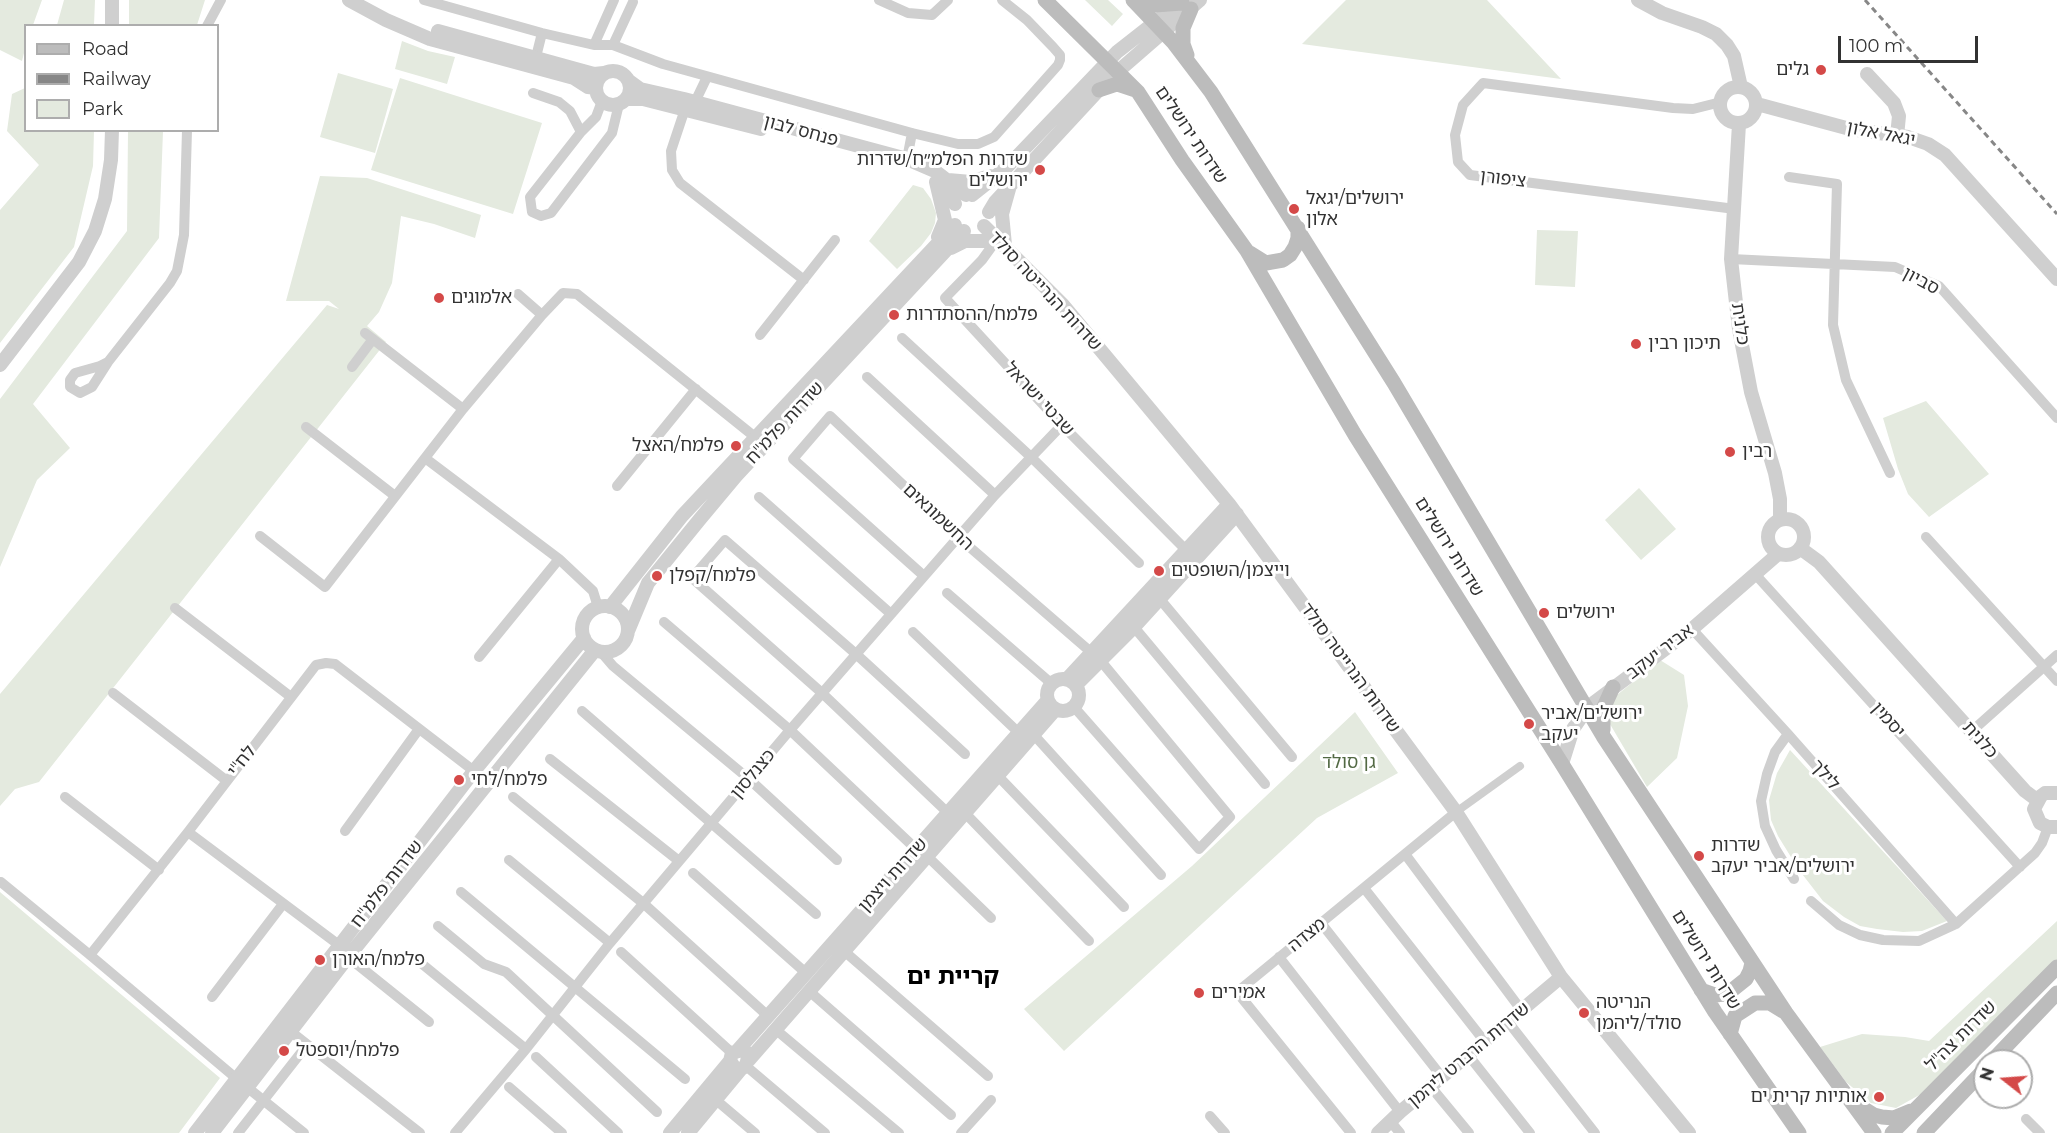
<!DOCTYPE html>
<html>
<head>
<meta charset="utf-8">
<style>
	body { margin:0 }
	#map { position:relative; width:2057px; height:1133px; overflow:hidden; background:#fff; font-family:Montserrat,sans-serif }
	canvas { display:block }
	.legend { position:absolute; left:24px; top:24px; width:195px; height:108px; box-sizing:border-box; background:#fff; border:2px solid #adadad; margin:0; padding:8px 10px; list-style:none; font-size:18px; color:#323232 }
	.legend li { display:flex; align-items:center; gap:12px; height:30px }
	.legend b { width:30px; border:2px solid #adadad }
	.north { position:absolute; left:1973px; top:1049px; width:60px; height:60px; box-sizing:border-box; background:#fff; border:2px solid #adadad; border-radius:50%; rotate:287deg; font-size:16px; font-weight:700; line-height:24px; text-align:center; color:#323232 }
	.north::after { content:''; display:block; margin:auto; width:21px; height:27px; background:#d44948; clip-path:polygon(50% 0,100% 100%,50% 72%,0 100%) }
	.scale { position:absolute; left:1838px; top:36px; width:140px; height:27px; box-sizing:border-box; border:3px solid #323232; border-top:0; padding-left:8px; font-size:18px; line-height:21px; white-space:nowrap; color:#323232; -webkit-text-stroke:4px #fff; paint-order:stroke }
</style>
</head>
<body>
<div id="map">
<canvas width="2057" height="1133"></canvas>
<ul class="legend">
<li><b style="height:8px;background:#bcbcbc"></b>Road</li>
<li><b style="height:8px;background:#878787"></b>Railway</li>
<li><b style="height:16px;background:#e4eadf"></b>Park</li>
</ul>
<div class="north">N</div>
<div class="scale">100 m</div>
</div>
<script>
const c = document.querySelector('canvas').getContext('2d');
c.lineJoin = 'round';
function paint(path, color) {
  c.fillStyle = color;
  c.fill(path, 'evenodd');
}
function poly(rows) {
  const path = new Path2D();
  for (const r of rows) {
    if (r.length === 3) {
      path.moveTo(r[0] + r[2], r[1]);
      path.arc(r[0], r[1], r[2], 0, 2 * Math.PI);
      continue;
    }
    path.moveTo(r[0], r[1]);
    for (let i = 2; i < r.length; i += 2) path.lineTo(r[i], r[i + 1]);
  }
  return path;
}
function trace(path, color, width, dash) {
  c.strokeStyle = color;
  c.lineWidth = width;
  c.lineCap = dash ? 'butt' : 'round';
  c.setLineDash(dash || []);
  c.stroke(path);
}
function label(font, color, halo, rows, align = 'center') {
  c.font = font + ' Montserrat,"Noto Sans Hebrew",sans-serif';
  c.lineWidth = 6;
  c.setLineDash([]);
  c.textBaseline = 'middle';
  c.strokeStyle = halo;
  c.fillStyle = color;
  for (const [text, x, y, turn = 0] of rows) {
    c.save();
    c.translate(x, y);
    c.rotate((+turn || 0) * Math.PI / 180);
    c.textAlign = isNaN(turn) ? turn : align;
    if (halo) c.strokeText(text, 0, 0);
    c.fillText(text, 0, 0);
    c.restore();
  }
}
paint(poly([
	[0,0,42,0,33,25,26,26,25,49,22,61,0,50],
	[64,0,95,0,94,25,57,25],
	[129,0,205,0,197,25,129,26],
	[1085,0,1108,0,1123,14,1112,26],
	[1346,0,1487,0,1561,79,1302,44],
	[402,41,428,51,455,57,447,84,395,69],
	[338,73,393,89,375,153,320,137],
	[400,78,542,123,513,214,371,170],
	[25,88,26,130,94,131,93,166,74,247,0,343,0,210,39,165,7,131,12,94],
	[128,131,163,131,159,238,33,404,70,448,37,480,0,567,0,399,127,231],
	[320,176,367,178,481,215,475,238,434,224,401,216,392,283,379,312,367,326,386,342,39,782,15,789,0,806,0,694,327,305,339,309,329,301,286,301],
	[913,185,923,188,931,199,936,213,935,223,931,233,921,246,897,269,869,241],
	[1537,230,1578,231,1575,287,1535,285],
	[1926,401,1989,474,1929,517,1908,494,1898,469,1883,418],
	[1639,488,1676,529,1641,560,1605,520],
	[1660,660,1684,675,1688,706,1677,758,1647,787,1607,719,1612,699],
	[1355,712,1398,773,1317,818,1064,1051,1024,1009,1192,866],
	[1790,750,1947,921,1922,931,1903,932,1877,929,1860,926,1844,917,1823,901,1799,870,1778,836,1771,820,1769,800,1777,773],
	[0,892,220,1078,179,1133,0,1133],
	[2057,921,2057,961,1930,1089,1896,1108,1871,1103,1846,1082,1820,1047,1862,1034,1905,1037,1929,1041]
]), '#e4eadf');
trace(poly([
	[1456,812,1520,766]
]), '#cfcfcf', 8);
trace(poly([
	[424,0,542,33,594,45,613,45,663,64,912,133,958,144,978,144,994,137,1058,65,1060,60,1060,55,1053,47,1027,20,1002,0],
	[879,0,908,13,932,15,948,0],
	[207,26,221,0],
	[594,45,614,0],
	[613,45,633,2],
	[536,57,542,33],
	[533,93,559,102,570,111,581,132],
	[602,101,596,117,581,132,530,197,532,212,541,216,551,213,612,133,619,104],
	[695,102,707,77],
	[1721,102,1693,109,1673,108,1483,83,1463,105,1455,135,1458,162,1470,175,1735,209],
	[685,109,671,151,672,170,680,183,804,280],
	[907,159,912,133],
	[1789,177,1837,184,1833,325,1846,380,1890,473],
	[995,242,982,260,945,298,1062,425,1187,551],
	[1731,259,1895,267,1939,286,2057,418],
	[518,294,542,315],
	[365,333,463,409],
	[760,335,835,240],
	[902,338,1031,457,1139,563],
	[108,362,100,366,75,373,70,380,70,387,80,393,92,387,108,362,170,283,177,271,184,235,187,130],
	[352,367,373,339],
	[867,377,995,495],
	[306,427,395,496],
	[425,458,559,559,593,591,598,607],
	[617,486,696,389],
	[759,497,891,614],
	[260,536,325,587,463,409,542,315,563,293,577,294,755,437],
	[1926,537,2057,681],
	[1755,574,2020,867],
	[924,576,793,459,830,416,958,537,1092,653],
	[947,593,1052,684],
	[1159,598,1292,757],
	[175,608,291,697],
	[664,622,790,730,916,849],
	[1134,627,1265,784],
	[1692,629,1788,734,1956,924],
	[913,632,1019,733],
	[601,652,613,666,749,779,837,860],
	[479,657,559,559],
	[113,693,227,781],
	[1074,707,1199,849,1230,817,1100,660],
	[582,711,816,914],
	[1972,731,2057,655],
	[1788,734,1775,752,1767,774,1761,801,1765,826,1776,850,1794,879],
	[1034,735,1161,875],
	[550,759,679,861],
	[998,776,1124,907],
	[65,797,159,870],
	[513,797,643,903,768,1016],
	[948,813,822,693,692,578,725,540,856,654,965,754],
	[965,813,1089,941],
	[345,831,419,729],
	[188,832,339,945],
	[1405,854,1522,1011],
	[927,856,991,918],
	[509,860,610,943],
	[693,873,806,973],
	[1,882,90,955,237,1079],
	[1364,888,1485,1042],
	[461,892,685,1079],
	[1811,901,1839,925,1860,935,1883,940,1919,941,1956,924,2035,853,2042,843,2048,827],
	[1321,923,1442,1077],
	[438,926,484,964,506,972,657,1112],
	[844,951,988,1076],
	[621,952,732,1053],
	[90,955,188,832,316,665,326,663,335,664,474,771],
	[348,957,429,1022],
	[1279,957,1400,1112],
	[416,959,526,1049],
	[809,991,951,1115],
	[212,997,283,904],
	[1509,1023,1595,1133],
	[775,1029,899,1133],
	[290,1031,420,1133],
	[1469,1056,1530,1133],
	[536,1057,618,1133],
	[746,1066,825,1133],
	[509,1087,562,1133],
	[1431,1087,1469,1133],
	[248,1088,304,1133],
	[716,1100,755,1133],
	[1210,1116,1225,1133],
	[2026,1119,2040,1133],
	[1390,1121,1400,1133],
	[238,1133,307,1045],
	[455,1133,526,1049,610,943,790,730,995,495,1062,425],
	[961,1133,991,1100],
	[1351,1133,1237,992,1456,812]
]), '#cfcfcf', 10);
trace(poly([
	[349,0,386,20,430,39,574,78,588,87,596,88],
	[1638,0,1662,13,1702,27,1716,34,1727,45,1734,56,1741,87],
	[112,26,112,0],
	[438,31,594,74,604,73],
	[613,88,17],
	[1867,74,1894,103,1899,116,1897,136],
	[629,81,640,89,684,99,907,159,935,171,966,195],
	[1738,105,18],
	[626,99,643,99,761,129],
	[1757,104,1850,129,1908,137,1928,144,1945,155,2057,279],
	[1739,124,1731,259,1739,329,1751,392,1775,473,1780,499,1780,520],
	[948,180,971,182,990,176],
	[936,182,945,220,938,237],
	[937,182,947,191,955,204],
	[972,195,1006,168,1117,52,1168,12,1184,2],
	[989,212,995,202,1108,80,1200,0],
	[984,226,1063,305,1229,504,1456,812,1561,977,1689,1133],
	[951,248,965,241,986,241,1005,245,1002,214,1009,189],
	[0,365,79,262,95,231,105,199,111,160,112,130],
	[1786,537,18],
	[1800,548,1819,562,2025,791,2037,800],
	[605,629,23],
	[610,607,682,516,955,225],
	[628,631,648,583,700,519,736,476,964,231],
	[1067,679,1229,504],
	[1063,695,16],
	[1076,685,1134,627,1237,514],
	[1562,764,1573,729,1588,707,1692,629,1778,554],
	[2057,793,2045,793,2041,796,2034,809,2040,823,2048,827,2057,827],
	[738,1050,1048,700],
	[749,1060,1056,709],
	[195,1133,474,771,584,638],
	[212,1133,348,957,595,650],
	[670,1133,730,1061,732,1053,741,1050,746,1052,748,1057,746,1066,741,1069,735,1068,730,1061],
	[688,1133,741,1069],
	[1378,1133,1400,1112,1561,977]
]), '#cfcfcf', 14);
trace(poly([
	[1045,0,1138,92,1182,160,1247,251,1355,435,1562,764,1715,1012,1799,1133],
	[1133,0,1173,42,1211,92,1394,383,1603,736,1786,1013,1874,1133],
	[1140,0,1155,5,1182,3],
	[1187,55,1183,44,1183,28,1191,9],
	[1099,90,1117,84,1135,90],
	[1250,253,1266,263,1283,260,1290,255,1295,247,1298,238,1298,228],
	[1603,730,1603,709,1613,687],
	[1701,990,1715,995,1725,994,1731,991,1746,979,1750,971,1752,963],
	[1730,1034,1735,1016,1755,1003,1770,1003,1783,1011],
	[1992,1061,2057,993],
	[1858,1105,1874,1115,1882,1117,1894,1118,1911,1111],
	[1892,1133,2057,967],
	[1924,1133,1985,1069]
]), '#bcbcbc', 15);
trace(poly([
	[1865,0,2057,214]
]), '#878787', 3, [6, 4.5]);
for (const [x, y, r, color] of [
	[1821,70,6,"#d44948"],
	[1040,170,6,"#d44948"],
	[1294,209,6,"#d44948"],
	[439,298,6,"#d44948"],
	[894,315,6,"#d44948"],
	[1636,344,6,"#d44948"],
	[736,446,6,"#d44948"],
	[1730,452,6,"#d44948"],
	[1159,571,6,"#d44948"],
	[657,576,6,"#d44948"],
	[1544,613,6,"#d44948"],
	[1529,724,6,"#d44948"],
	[459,780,6,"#d44948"],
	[1699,856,6,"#d44948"],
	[320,960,6,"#d44948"],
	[1199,993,6,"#d44948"],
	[1584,1013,6,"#d44948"],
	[284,1051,6,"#d44948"],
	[1879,1097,6,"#d44948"]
]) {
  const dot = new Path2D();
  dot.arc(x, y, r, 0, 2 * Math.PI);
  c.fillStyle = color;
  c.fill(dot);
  trace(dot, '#fff', 2);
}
label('18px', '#323232', '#fff', [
	["גלים",1809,70,"right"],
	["שדרות הפלמ״ח/שדרות",1028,160,"right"],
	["ירושלים",1028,181,"right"],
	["ירושלים/יגאל",1306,199],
	["אלון",1306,220],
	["אלמוגים",451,298],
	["פלמח/ההסתדרות",906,315],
	["תיכון רבין",1648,344],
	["פלמח/האצל",724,446,"right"],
	["רבין",1742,452],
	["וייצמן/השופטים",1171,571],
	["פלמח/קפלן",669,576],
	["ירושלים",1556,613],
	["ירושלים/אביר",1541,714],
	["יעקב",1541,735],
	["פלמח/לחי",471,780],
	["שדרות",1711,846],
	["ירושלים/אביר יעקב",1711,867],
	["פלמח/האורן",332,960],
	["אמירים",1211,993],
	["הנריטה",1596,1003],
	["סולד/ליהמן",1596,1024],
	["פלמח/יוספטל",296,1051],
	["אותיות קרית ים",1867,1097,"right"]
], 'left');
label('18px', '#323232', '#fff', [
	["פנחס לבון",801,131,15],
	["יגאל אלון",1881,134,11],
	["שדרות ירושלים",1191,135,56],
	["ציפורן",1503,179,7],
	["סביון",1921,281,28],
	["שדרות הנרייטה סולד",1045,291,47],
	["כלנית",1740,324,82],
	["שבטי ישראל",1039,399,47],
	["שדרות פלמ\"ח",785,423,-47],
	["החשמונאים",938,517,43],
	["שדרות ירושלים",1449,547,58],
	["אביר יעקב",1660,652,-37],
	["שדרות הנרייטה סולד",1350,668,54],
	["יסמין",1888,720,48],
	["כלנית",1980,740,48],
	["לח\"י",242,761,-52],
	["כצנלסון",753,774,-50],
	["לילך",1825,775,49],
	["שדרות ויצמן",893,875,-48],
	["שדרות פלמ\"ח",387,884,-52],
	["מצדה",1307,935,-39],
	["שדרות ירושלים",1706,960,58],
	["שדרות צה\"ל",1961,1036,-45],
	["שדרות הרברט ליהמן",1469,1055,-40]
]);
label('18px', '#526943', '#fff', [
	["גן סולד",1349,763]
]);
label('bold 24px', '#000', '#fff', [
	["קריית ים",953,977]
]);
</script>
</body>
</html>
